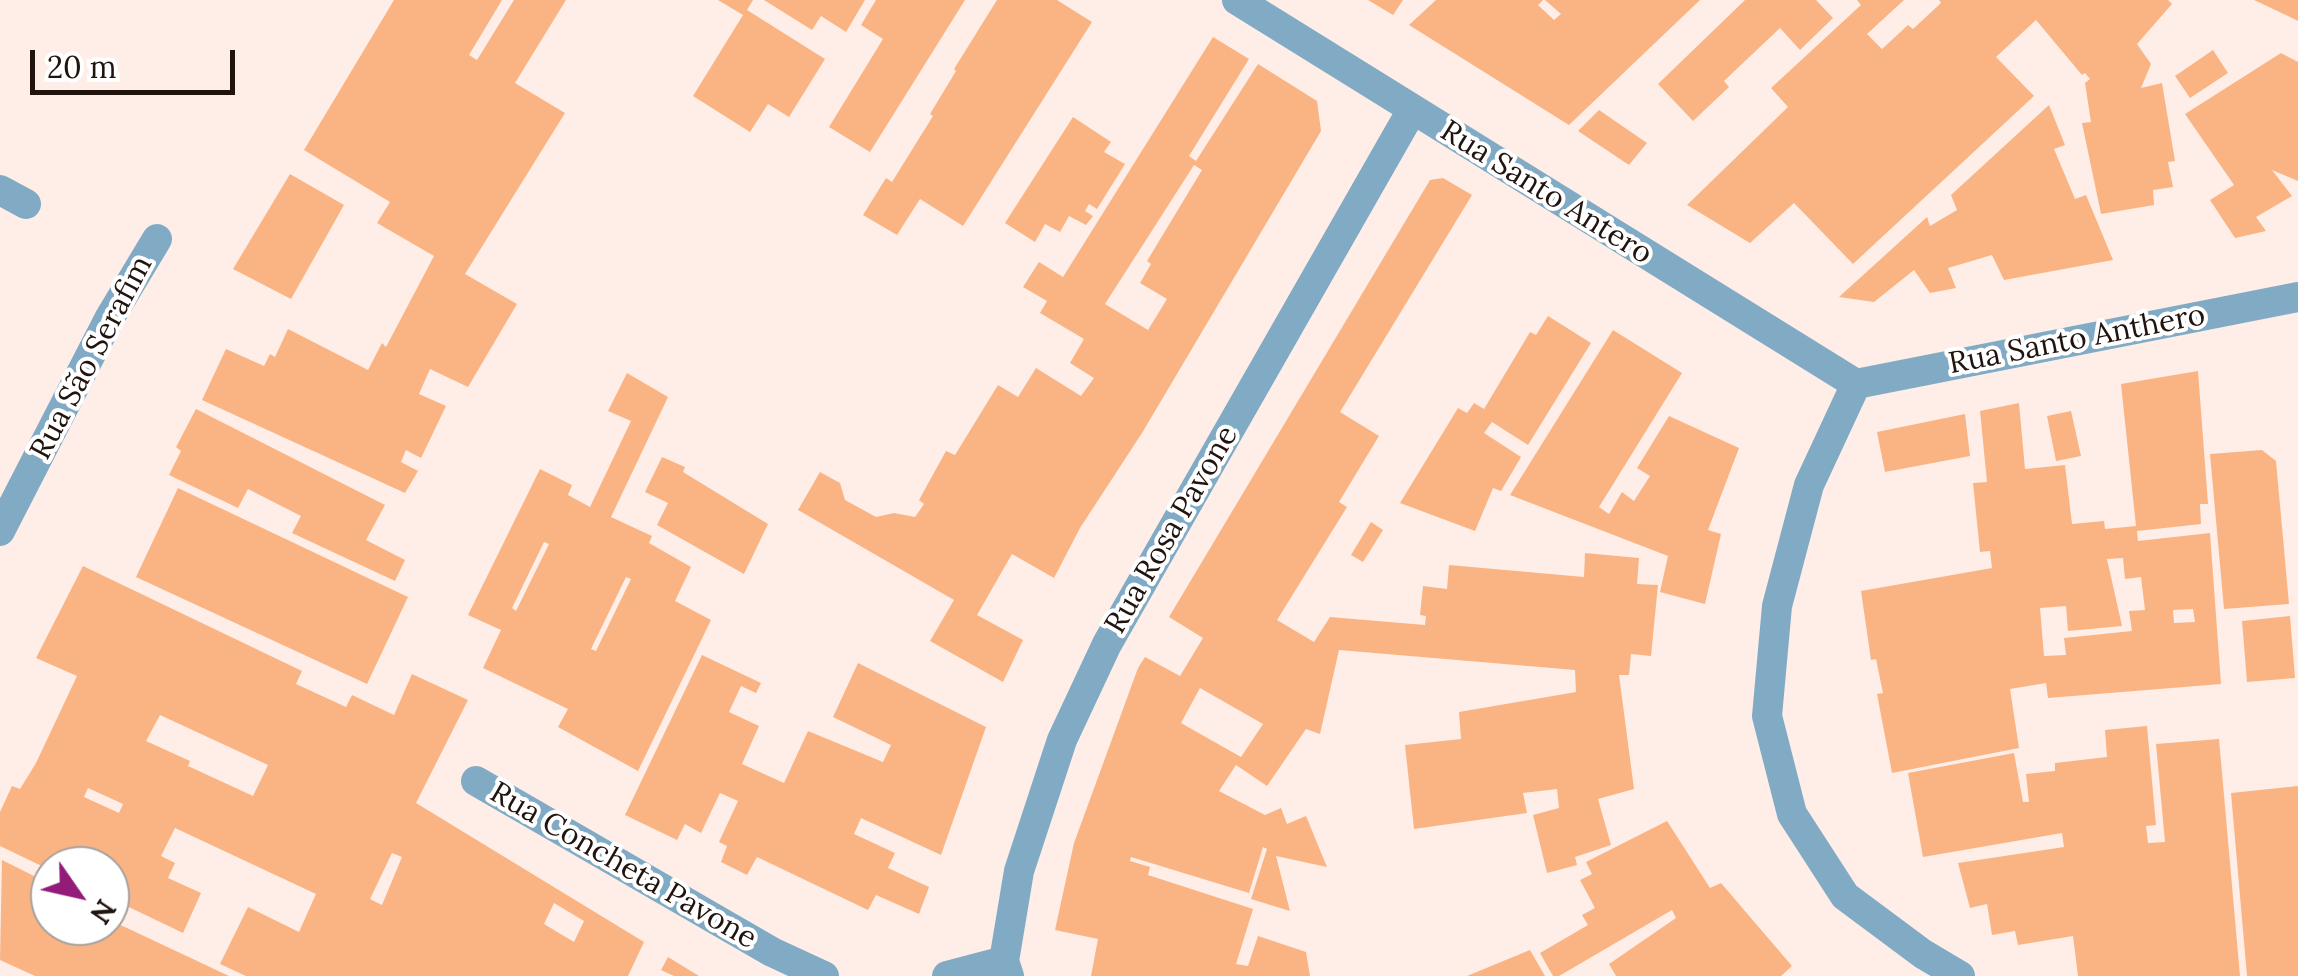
<!DOCTYPE html>
<html>
<head>
<meta charset="utf-8">
<style>
	body { margin:0 }
	#map { position:relative; width:2298px; height:976px; overflow:hidden; background:#feeee7; font-family:Lora,serif }
	canvas { display:block }
	.north { position:absolute; left:30px; top:846px; width:100px; height:100px; box-sizing:border-box; background:#fff; border:2px solid #a6a19f; border-radius:50%; rotate:124deg; font-size:28px; font-weight:700; line-height:40px; text-align:center; color:#21130e }
	.north::after { content:''; display:block; margin:auto; width:35px; height:45px; background:#931c7a; clip-path:polygon(50% 0,100% 100%,50% 72%,0 100%) }
	.scale { position:absolute; left:30px; top:50px; width:205px; height:45px; box-sizing:border-box; border:5px solid #21130e; border-top:0; padding-left:12px; font-size:30px; line-height:35px; white-space:nowrap; color:#21130e; -webkit-text-stroke:8px #fff; paint-order:stroke }
</style>
</head>
<body>
<div id="map">
<canvas width="2298" height="976"></canvas>
<div class="north">N</div>
<div class="scale">20 m</div>
</div>
<script>
const c = document.querySelector('canvas').getContext('2d');
c.lineJoin = 'round';
function paint(path, color) {
  c.fillStyle = color;
  c.fill(path, 'evenodd');
}
function poly(rows) {
  const path = new Path2D();
  for (const r of rows) {
    path.moveTo(r[0], r[1]);
    for (let i = 2; i < r.length; i += 2) path.lineTo(r[i], r[i + 1]);
  }
  return path;
}
function trace(path, color, width, dash) {
  c.strokeStyle = color;
  c.lineWidth = width;
  c.lineCap = dash ? 'butt' : 'round';
  c.setLineDash(dash || []);
  c.stroke(path);
}
function label(font, color, halo, rows, align = 'center') {
  c.font = font + ' Lora,serif';
  c.lineWidth = 8;
  c.setLineDash([]);
  c.textBaseline = 'middle';
  c.strokeStyle = halo;
  c.fillStyle = color;
  for (const [text, x, y, turn = 0] of rows) {
    c.save();
    c.translate(x, y);
    c.rotate((+turn || 0) * Math.PI / 180);
    c.textAlign = isNaN(turn) ? turn : align;
    if (halo) c.strokeText(text, 0, 0);
    c.fillText(text, 0, 0);
    c.restore();
  }
}
paint(poly([
	[394,0,502,0,469,55,477,60,514,0,566,0,515,83,565,113,465,274,517,304,468,387,430,369,419,394,446,406,421,458,406,450,401,462,418,471,405,493,202,400,226,349,264,366,270,354,275,357,288,329,368,370,382,343,386,347,434,256,377,223,390,202,304,150],
	[718,0,753,0,747,10,825,59,789,117,768,104,750,132,693,96,743,15],
	[764,0,865,0,846,32,821,16,812,30],
	[876,0,965,0,870,152,829,127,883,39,861,25],
	[997,0,1057,0,1092,22,963,226,920,199,897,235,863,215,886,178,892,182,933,116,930,114,956,71,954,69],
	[1368,0,1403,0,1393,15],
	[1436,0,1543,0,1538,5,1554,20,1561,14,1545,0,1700,0,1569,125,1409,25],
	[1745,0,1816,0,1833,18,1800,50,1780,28,1724,81,1729,87,1693,121,1658,84],
	[1857,0,1904,0,1867,34,1882,49,1908,25,1913,29,1941,3,1939,0,2168,0,2172,4,2137,44,2151,64,2141,88,2162,83,2175,161,2168,162,2173,187,2153,190,2154,205,2101,214,2082,123,2091,122,2085,83,2090,79,2085,73,2082,75,2036,20,1996,57,2034,96,1853,264,1794,203,1750,243,1687,205,1788,107,1771,88,1861,5],
	[2254,0,2298,0,2298,21,2290,17],
	[1213,37,1249,59,1189,156,1196,161,1258,64,1317,101,1321,131,1142,433,1080,528,1054,578,1012,554,977,615,1023,640,1003,682,930,641,954,600,798,510,820,472,840,483,845,500,876,517,894,513,915,517,924,504,919,500,946,451,955,455,998,385,1018,397,1036,368,1081,396,1094,378,1070,363,1084,339,1040,313,1047,301,1023,287,1039,262,1063,277],
	[1194,165,1202,170,1147,261,1151,264,1140,283,1167,299,1148,330,1105,304],
	[2213,50,2228,73,2190,98,2175,76],
	[2281,53,2298,62,2298,181,2272,170,2292,196,2256,217,2266,231,2235,238,2210,200,2234,185,2185,114],
	[2049,105,2065,145,2054,149,2075,199,2086,195,2113,260,2004,280,1992,255,1948,268,1956,288,1930,293,1914,270,1874,302,1839,297,1927,217,1930,226,1957,210,1951,195],
	[1599,110,1647,143,1629,165,1578,131],
	[1073,117,1111,142,1104,152,1125,164,1097,209,1089,204,1085,211,1093,216,1086,225,1069,216,1060,232,1045,224,1035,242,1005,223],
	[290,174,344,205,291,299,233,269],
	[1443,178,1472,195,1340,412,1379,436,1339,502,1347,507,1277,620,1314,642,1330,617,1425,625,1426,616,1420,615,1423,586,1447,589,1449,565,1584,577,1585,553,1639,558,1637,584,1658,585,1651,656,1631,654,1629,675,1619,675,1634,789,1598,799,1611,845,1575,857,1577,865,1547,873,1533,815,1559,808,1557,789,1523,793,1527,813,1414,829,1405,745,1461,739,1459,712,1576,692,1575,670,1339,650,1320,734,1306,729,1267,786,1236,765,1219,791,1265,815,1281,808,1287,824,1306,816,1327,867,1276,856,1290,911,1251,899,1267,849,1263,847,1249,893,1131,857,1130,861,1150,867,1148,875,1253,909,1236,964,1248,966,1258,936,1306,952,1310,976,1091,976,1098,939,1055,930,1074,843,1138,668,1145,657,1180,676,1203,638,1169,617,1430,180],
	[1200,688,1263,724,1241,757,1181,723],
	[1548,316,1591,343,1528,445,1492,422,1484,433,1521,457,1501,491,1493,488,1475,531,1400,503,1458,408,1467,413,1474,403,1484,409,1530,332,1536,335],
	[1613,330,1682,373,1599,507,1609,514,1622,492,1634,501,1650,476,1637,468,1669,416,1739,448,1708,530,1721,534,1705,604,1660,592,1668,556,1510,495],
	[2198,371,2208,504,2200,504,2201,524,2137,531,2138,541,2210,533,2221,684,2048,698,2046,683,2010,689,2019,748,1892,773,1877,694,1883,693,1876,659,1871,660,1861,591,1992,568,1990,551,1980,552,1973,483,1987,482,1980,411,2019,403,2025,469,2065,465,2072,524,2104,521,2105,529,2136,526,2121,384],
	[2123,558,2125,579,2141,577,2145,610,2129,611,2132,631,2064,638,2066,655,2044,656,2040,608,2066,606,2068,631,2122,626,2107,559],
	[2193,609,2195,622,2174,623,2173,610],
	[627,373,668,397,611,517,652,536,649,543,691,567,675,601,711,620,638,771,558,727,568,709,483,668,501,630,468,615,540,469,572,485,568,495,590,507,631,421,608,411],
	[544,542,549,544,516,611,512,608],
	[626,577,631,579,596,651,591,649],
	[196,409,385,505,366,540,405,560,395,581,292,533,301,516,248,489,238,508,169,475,181,451,176,447],
	[2071,411,2081,456,2056,461,2047,416],
	[1965,414,1970,456,1885,472,1877,432],
	[2262,450,2276,461,2289,604,2224,609,2210,454],
	[662,457,685,467,683,472,768,524,744,574,657,525,668,503,645,492],
	[178,488,408,597,367,684,136,577],
	[1371,522,1383,530,1363,562,1351,555],
	[83,566,302,671,296,684,346,707,352,695,394,715,412,674,468,700,416,803,644,942,628,976,246,976,220,964,248,907,299,932,316,894,175,828,161,856,175,863,168,878,201,893,183,933,110,898,110,866,50,866,50,870,0,846,0,812,12,786,20,789,36,763,77,676,36,658],
	[160,715,268,765,253,796,188,766,190,761,146,741],
	[88,788,123,804,119,813,84,797],
	[392,853,402,857,382,905,370,899],
	[554,903,584,921,574,942,544,924],
	[2290,616,2295,678,2247,682,2242,621],
	[702,655,761,683,756,693,741,686,729,712,759,726,742,764,784,783,808,731,883,762,891,745,833,717,858,663,986,727,941,855,861,818,854,834,895,853,888,868,929,887,919,914,876,895,868,910,757,857,747,875,721,862,727,846,719,842,738,801,720,793,701,833,685,824,677,840,625,815],
	[2147,726,2156,825,2146,826,2148,843,2165,842,2156,744,2219,739,2240,976,2078,976,2073,936,2018,945,2015,931,1992,935,1987,904,1970,908,1958,863,2064,847,2062,833,1923,857,1908,773,2014,753,2023,802,2029,802,2026,774,2055,771,2055,763,2107,757,2105,730],
	[2298,786,2298,976,2247,976,2231,793],
	[1667,821,1710,888,1721,883,1792,966,1781,976,1616,976,1609,964,1676,918,1672,910,1559,976,1553,976,1540,953,1588,925,1582,915,1595,908,1580,880,1592,874,1586,862],
	[2,860,50,884,50,926,110,926,110,920,229,976,35,976,0,960],
	[1530,950,1545,976,1467,976],
	[668,957,699,976,674,976,661,970]
]), '#fab483');
trace(poly([
	[1237,0,1856,384],
	[0,190,26,204],
	[1856,384,1809,485,1777,606,1767,716,1792,814,1845,896,1923,954,1960,976],
	[1856,384,2298,297],
	[0,531,109,319,157,239],
	[476,781,772,952,824,976],
	[947,976,1004,961],
	[1009,976,1004,961,1019,871,1062,740,1107,644,1412,110]
]), '#81abc5', 30);
label('30px', '#21130e', '#fff', [
	["Rua Santo Antero",1546,193,32],
	["Rua Santo Anthero",2077,340,-11],
	["Rua São Serafim",92,358,-62],
	["Rua Rosa Pavone",1172,530,-60],
	["Rua Concheta Pavone",623,866,30]
]);
</script>
</body>
</html>
